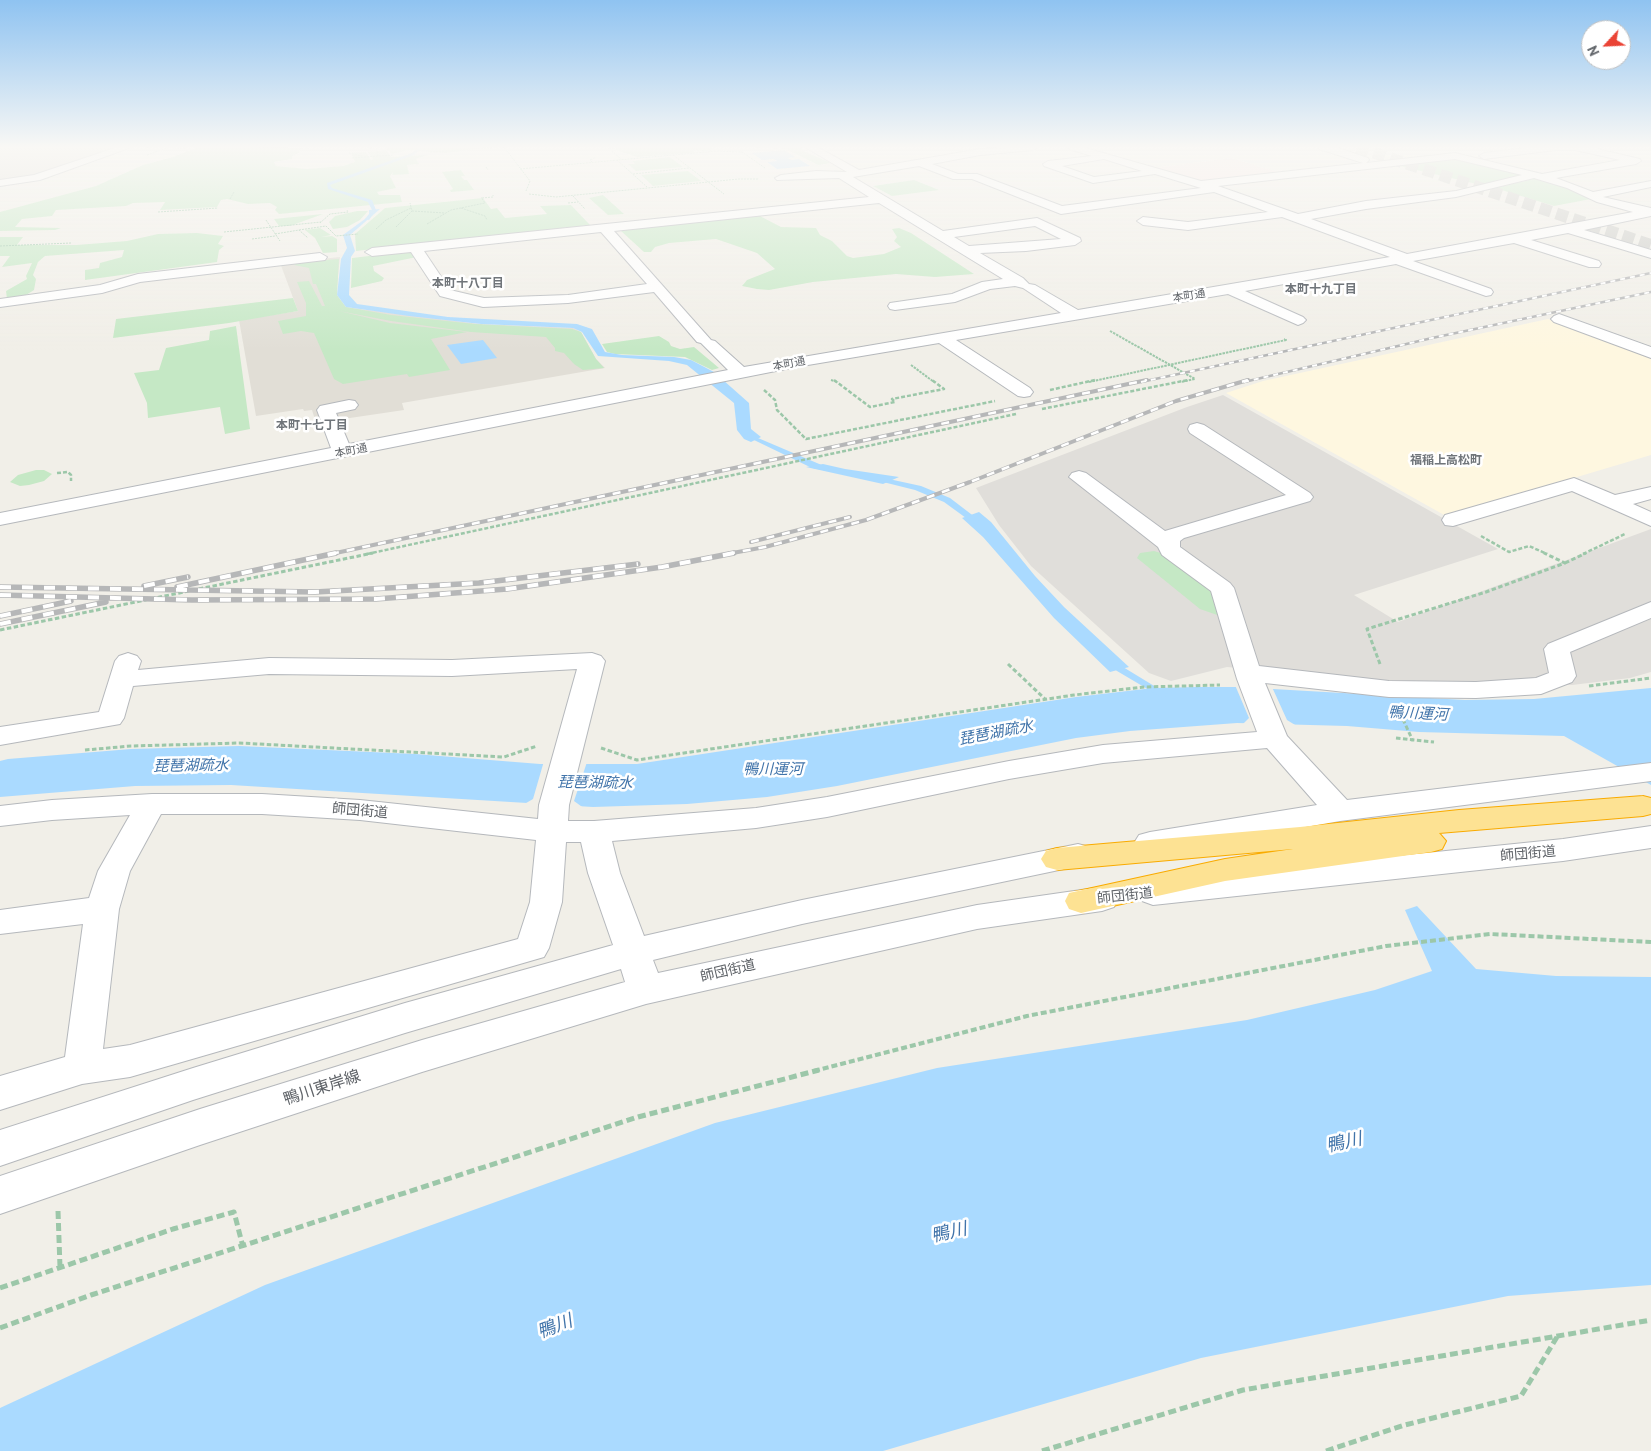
<!DOCTYPE html>
<html>
<head>
<meta charset="utf-8">
<style>
	body { margin:0 }
	#map { position:relative; width:1651px; height:1451px; overflow:hidden; background:#f1efe8; font-family:"PT Sans",sans-serif }
	canvas { display:block }
	.north { position:absolute; left:1581px; top:20px; width:50px; height:50px; box-sizing:border-box; background:#fff; border:1px solid #bfc1c3; border-radius:50%; rotate:245deg; font-size:14px; font-weight:700; line-height:20px; text-align:center; color:#5f6368 }
	.north::after { content:''; display:block; margin:auto; width:18px; height:22px; background:#ea4335; clip-path:polygon(50% 0,100% 100%,50% 72%,0 100%) }
</style>
</head>
<body>
<div id="map">
<canvas width="1651" height="1451"></canvas>
<div class="north">N</div>
</div>
<script>
const c = document.querySelector('canvas').getContext('2d');
c.lineJoin = 'round';
function paint(path, color) {
  c.fillStyle = color;
  c.fill(path, 'evenodd');
}
function poly(rows) {
  const path = new Path2D();
  for (const r of rows) {
    path.moveTo(r[0], r[1]);
    for (let i = 2; i < r.length; i += 2) path.lineTo(r[i], r[i + 1]);
  }
  return path;
}
function trace(path, color, width, dash) {
  c.strokeStyle = color;
  c.lineWidth = width;
  c.lineCap = dash ? 'butt' : 'round';
  c.setLineDash(dash || []);
  c.stroke(path);
}
function label(font, color, halo, rows, align = 'center') {
  c.font = font + ' "PT Sans","Noto Sans JP",sans-serif';
  c.lineWidth = 5;
  c.setLineDash([]);
  c.textBaseline = 'middle';
  c.strokeStyle = halo;
  c.fillStyle = color;
  for (const [text, x, y, turn = 0] of rows) {
    c.save();
    c.translate(x, y);
    c.rotate((+turn || 0) * Math.PI / 180);
    c.textAlign = isNaN(turn) ? turn : align;
    if (halo) c.strokeText(text, 0, 0);
    c.fillText(text, 0, 0);
    c.restore();
  }
}
paint(poly([
	[1548,319,1651,358,1651,455,1446,516,1226,393,1263,381]
]), '#fef7e0');
paint(poly([
	[1223,395,1498,549,1354,595,1398,622,1651,529,1651,672,1630,678,1572,685,1416,683,1227,667,1171,681,1149,673,1031,566,999,525,976,488,1187,407]
]), '#e0deda');
paint(poly([
	[0,147,118,147,32,177,0,181],
	[340,257,336,295,338,301,345,307,480,324,573,328,581,332,596,359,605,368,402,403,404,410,316,423,312,410,304,411,303,409,256,416,239,320,298,311,280,263]
]), '#e1ded6');
paint(poly([
	[1231,158,1281,173,1202,182,1154,168]
]), '#fce8e6');
paint(poly([
	[198,147,311,148,300,149,299,153,292,156,292,159,274,162,276,166,307,169,343,166,355,162,351,153,366,152,371,160,373,159,368,152,386,150,391,157,427,155,416,159,419,164,407,165,409,174,392,175,393,172,390,176,396,188,377,192,379,195,400,195,402,202,279,214,275,210,277,207,270,203,248,204,227,199,221,200,217,207,160,210,165,202,133,203,126,206,56,210,52,216,22,219,15,227,61,228,55,230,0,231,0,212,96,186,143,165,173,157],
	[385,147,487,147,447,153,408,150,392,154],
	[621,147,712,147,711,150,703,151,692,149,694,152,690,153,637,157,613,149],
	[752,147,801,147,803,151,831,163,818,165,786,149],
	[670,157,683,167,636,171,628,164,635,164,632,161],
	[1446,157,1510,171,1526,175,1481,185,1391,164],
	[461,170,465,176,461,176,464,180,467,180,474,190,451,192,450,190,453,189,442,172],
	[688,171,701,181,653,186,641,175],
	[1537,178,1571,188,1591,199,1554,206,1495,188],
	[914,180,939,190,892,196,873,186],
	[603,195,624,214,608,215,589,198],
	[483,198,491,209,497,208,505,218,547,214,540,206,571,205,590,225,356,251,355,234,385,208],
	[357,211,368,211,360,220,347,227,333,229,329,222,335,216],
	[323,214,290,226,279,226,274,219],
	[758,215,781,227,816,228,820,235,832,241,847,256,853,258,884,254,901,247,894,241,897,237,892,229,899,228,911,233,974,274,935,277,896,274,813,282,769,290,757,289,742,286,747,280,775,269,757,253,716,239,669,243,655,247,651,252,644,252,621,231,621,229],
	[320,228,331,235,321,237,332,236,337,239,337,252,323,253,315,238,305,230],
	[197,233,223,236,218,244,224,246,219,250,217,262,85,280,85,270,99,268,100,263,122,257,124,250,45,256,38,262,33,275,36,279,34,290,23,297,7,299,6,291,27,279,26,276,32,263,2,267,10,256,0,256,0,237,23,237,17,245,76,245,127,241,158,234],
	[412,251,417,257,373,266,374,271,384,278,382,281,351,288,352,258],
	[339,259,337,295,346,307,391,315,475,324,572,329,581,332,596,359,604,368,583,370,574,364,564,353,555,351,555,348,546,337,471,332,391,321,339,311,390,323,467,332,431,339,450,370,409,377,407,374,343,384,334,379,314,333,301,331,283,334,278,321,306,316,306,303,297,282,309,281,322,306,325,306,316,284,313,284,309,268,294,265,299,262],
	[293,298,298,311,229,323,113,338,116,319],
	[236,326,250,429,225,434,220,407,148,418,147,403,134,373,159,370,166,348,209,340,210,331],
	[659,336,669,342,671,346,680,349,694,347,719,368,712,370,685,357,615,354,607,352,602,344],
	[36,470,44,470,52,474,44,481,29,485,20,486,10,482,18,475],
	[1154,551,1164,554,1213,591,1220,616,1200,609,1137,558,1140,553]
]), '#c5e8c5');
paint(poly([
	[784,150,795,157,788,158,791,160,799,159,810,166,777,169,767,162,777,161,774,159,762,160,752,153],
	[380,209,350,235,355,251,351,257,349,295,357,304,448,317,577,324,592,329,605,352,622,355,674,357,691,360,714,372,749,403,751,429,761,437,751,442,744,439,737,430,734,403,687,365,669,361,598,356,582,332,573,328,481,324,409,316,346,307,337,295,341,259,347,248,343,235,369,216,369,210],
	[483,340,497,358,461,364,447,345],
	[823,464,845,469,899,477,883,484,806,467],
	[979,512,991,522,1035,576,1064,607,1129,667,1110,672,1054,618,983,537,962,518],
	[1195,687,1238,687,1465,700,1534,699,1651,688,1651,785,1564,736,1419,732,1347,726,1237,723,1130,731,1076,738,837,786,767,797,687,804,593,807,231,785,135,786,0,797,0,761,8,759,131,749,239,746,415,754,540,764,637,764,1076,697,1153,688],
	[1417,906,1476,969,1556,976,1651,977,1651,1285,1508,1296,1201,1358,883,1451,0,1451,0,1408,265,1285,715,1123,937,1068,1247,1020,1375,990,1432,971,1405,910]
]), '#aadaff');
paint(poly([
	[1235,685,1272,687,1287,720,1300,728,1241,726,1249,718],
	[544,761,587,762,574,801,585,809,521,806,533,799]
]), '#f1efe8');
paint(poly([
	[419,147,423,147,414,155,330,185,332,188,372,200,376,210,369,220,365,219,372,210,368,202,328,189,327,183,412,153,419,147],
	[743,431,747,431,758,438,831,469,827,471,812,468,754,440,743,433,743,431],
	[875,476,921,486,950,498,984,524,983,526,977,526,944,502,915,490,875,480,875,476],
	[1111,658,1114,659,1123,667,1169,695,1164,698,1161,697,1117,671,1106,661,1111,658]
]), '#aadaff');
trace(poly([
	[1357,147,1651,245]
]), '#ccccc8', 12, [12, 5.5]);
const minor = poly([
	[118,147,132,147,40,180,0,186,0,180,34,175,118,147],
	[805,147,817,147,859,170,980,149,1038,147,1033,150,980,155,932,164,958,174,977,174,1062,206,1201,188,1155,174,1093,183,1044,166,1043,164,1048,161,1092,156,1069,149,1068,147,1082,147,1201,181,1363,163,1319,149,1318,147,1335,147,1368,158,1369,160,1366,163,1455,153,1542,174,1620,160,1575,150,1555,150,1484,159,1479,156,1484,153,1534,147,1598,147,1597,149,1640,159,1641,161,1636,164,1556,178,1593,192,1651,181,1651,187,1603,197,1651,208,1651,216,1584,230,1651,250,1651,258,1568,233,1531,240,1599,261,1601,264,1599,267,1589,267,1514,243,1413,261,1491,289,1493,292,1491,295,1486,296,1396,264,1245,291,1303,317,1306,320,1303,323,1298,325,1228,294,956,340,1030,388,1033,392,1030,396,1024,397,1018,396,939,343,796,367,0,525,0,513,331,448,317,410,320,406,349,400,355,401,358,405,355,409,336,413,349,444,728,370,701,343,697,342,654,292,568,303,483,307,440,296,411,252,372,256,365,252,372,248,869,197,839,178,777,180,775,178,781,175,816,171,847,172,805,147],
	[1104,159,1142,171,1094,177,1062,166,1104,159],
	[1455,159,1522,175,1456,191,1366,201,1298,214,1218,186,1455,159],
	[919,166,953,179,972,179,1061,214,1214,192,1268,212,1188,222,1143,217,1137,221,1143,225,1188,230,1282,217,1390,257,1078,310,1035,285,1029,284,1023,278,980,253,1026,251,1075,245,1081,241,1080,238,1037,218,943,231,853,177,919,166],
	[1534,178,1567,188,1597,202,1633,212,1407,254,1311,219,1366,209,1456,197,1534,178],
	[879,203,1003,279,982,282,952,294,890,303,888,306,890,309,895,310,955,302,990,289,1015,286,1023,288,1061,313,744,367,715,341,711,340,614,231,879,203],
	[1035,226,1061,239,969,246,954,237,1035,226],
	[601,232,647,284,568,295,484,298,450,290,424,251,601,232],
	[320,253,327,257,325,260,140,282,102,293,0,307,0,299,100,285,138,274,320,253],
	[1559,314,1651,347,1651,358,1554,322,1551,319,1554,316,1559,314],
	[1197,423,1204,425,1310,493,1313,497,1310,501,1184,538,1180,541,1180,547,1230,583,1234,588,1259,666,1389,681,1476,682,1536,678,1549,673,1544,649,1548,644,1651,602,1651,618,1570,652,1576,676,1572,682,1541,694,1476,698,1389,697,1265,683,1287,736,1347,800,1651,763,1651,781,1340,821,1150,854,1139,851,1134,843,1139,835,1150,832,1317,805,1267,748,1103,763,1009,779,827,817,756,828,612,841,620,873,644,936,802,900,1078,844,1089,847,1094,855,1089,863,1078,866,802,924,653,960,658,973,977,905,1102,887,1114,891,1118,899,1114,907,1102,911,977,929,646,1004,422,1072,200,1145,0,1214,0,1176,200,1109,422,1040,625,982,621,969,405,1033,193,1100,0,1166,0,1130,193,1068,405,1003,613,945,588,873,581,842,566,842,562,902,549,948,544,957,130,1077,82,1084,0,1110,0,1076,65,1057,83,924,0,934,0,910,89,898,98,871,130,815,52,820,0,826,0,806,52,800,152,794,262,794,360,800,538,819,539,805,577,669,452,676,269,674,133,686,124,718,120,724,0,745,0,727,99,712,115,661,119,656,128,653,137,656,141,661,138,670,269,658,452,660,592,653,601,656,605,661,569,805,568,821,594,821,756,808,827,797,1009,761,1103,745,1257,732,1237,679,1211,591,1162,555,1158,547,1069,477,1072,473,1079,471,1086,473,1165,531,1286,495,1190,433,1188,429,1190,425,1197,423],
	[161,814,262,814,360,820,536,840,530,902,518,939,130,1045,103,1049,119,909,130,871,161,814],
	[1574,478,1615,495,1651,487,1651,499,1633,504,1651,512,1651,526,1572,491,1453,526,1445,525,1442,520,1445,515,1574,478],
	[1651,826,1651,848,1563,861,1153,905,1142,901,1137,893,1142,885,1153,881,1563,839,1651,826]
]);
const highway = poly([
	[1643,796,1651,798,1651,814,1643,816,1439,833,1446,841,1442,849,1431,852,1225,881,1081,913,1069,909,1065,901,1069,893,1225,859,1293,849,1057,870,1046,867,1041,859,1046,851,1057,848,1300,827,1459,810,1643,796]
]);
trace(minor, '#b5b8bc', 2);
trace(highway, '#f9ab00', 2);
trace(poly([
	[147,147,186,148],
	[367,147,376,149,380,147],
	[607,147,621,159],
	[691,147,699,151],
	[704,147,711,151],
	[609,148,623,147],
	[377,151,378,156],
	[430,152,504,147,530,181,526,191],
	[349,153,362,156],
	[147,155,170,147],
	[673,155,724,194],
	[352,158,393,155],
	[617,160,647,187],
	[592,162,590,160,596,157],
	[486,167,488,170],
	[520,169,717,151,742,152,765,168],
	[633,174,689,168],
	[529,194,556,197,739,179,759,179],
	[573,196,585,209],
	[482,198,493,197,493,195],
	[230,199,234,192],
	[568,203,578,202],
	[461,208,485,216,487,220],
	[412,211,445,213],
	[158,212,218,208],
	[266,220,280,241],
	[320,223,330,214,348,212,347,210],
	[427,224,451,210,485,203,481,197],
	[396,227,412,211,410,203],
	[376,229,386,220,411,208],
	[299,230,326,226,336,236,358,234],
	[224,232,321,222],
	[275,234,299,230,308,238],
	[252,239,275,236],
	[0,246,71,243]
]), '#9cc7a9', 1, [2, 1]);
trace(poly([
	[1110,331,1195,379,1181,382],
	[911,365,934,382],
	[831,380,838,382],
	[1089,382,1286,340,1284,339]
]), '#9cc7a9', 2, [2.5, 1]);
trace(poly([
	[834,380,870,407,895,402,892,399,944,389,932,380],
	[764,390,775,400,777,410,806,439,995,401],
	[1050,390,1095,380],
	[1042,409,1188,380],
	[57,473,68,472,71,475,71,481],
	[1481,536,1509,552,1529,546,1547,554],
	[367,554,1016,414],
	[1583,554,1625,534]
]), '#9cc7a9', 2.5, [4, 2]);
trace(poly([
	[1565,563,1586,553],
	[0,630,373,553],
	[1008,664,1045,699],
	[1380,664,1367,629,1486,592,1565,563,1544,553],
	[1589,686,1651,678],
	[1400,713,1413,741],
	[1396,738,1434,742],
	[601,748,637,760,1074,695,1144,687,1220,685],
	[85,750,131,746,239,743,504,757,537,746]
]), '#9cc7a9', 3, [4.5, 2.5]);
trace(poly([
	[814,1071,1027,1016,1386,946,1490,934,1651,942]
]), '#9cc7a9', 4, [6, 3]);
trace(poly([
	[58,1211,60,1267],
	[0,1288,173,1229,234,1212,243,1247],
	[0,1328,91,1295,638,1117,819,1070],
	[1042,1451,1243,1390,1651,1320],
	[1326,1451,1405,1425,1521,1396,1557,1337]
]), '#9cc7a9', 5, [8, 4]);
paint(minor, '#fff');
paint(highway, '#fde293');
const railFar2 = poly([
	[1141,382,1651,273],
	[1244,382,1432,338,1651,292]
]);
const railFar1 = poly([
	[751,542,850,517],
	[331,554,1147,380],
	[727,554,765,547,866,520,970,482,1176,401,1248,380]
]);
const rail = poly([
	[144,586,188,577],
	[0,587,315,592,479,583,638,564],
	[177,587,336,553],
	[0,595,192,600,376,599,507,589,662,567,734,553],
	[0,616,71,601],
	[0,624,106,602]
]);
trace(railFar2, '#b6b7b8', 2.5);
trace(railFar1, '#b6b7b8', 4);
trace(rail, '#b6b7b8', 5.5);
trace(railFar2, '#fff', 2, [5]);
trace(railFar1, '#fff', 2.5, [8]);
trace(rail, '#fff', 4, [11]);
const sky = c.createLinearGradient(0, 0, 0, 350);
sky.addColorStop(0, '#8fc3f1');
sky.addColorStop(0.42, '#f9f8f5');
sky.addColorStop(1, '#f9f8f500');
c.fillStyle = sky;
c.fillRect(0, 0, 1651, 350);
label('11px', '#5f6368', '#fff', [
	["本町通",1189,296,-9],
	["本町通",789,364,-11],
	["本町通",351,451,-11]
]);
label('bold 12px', '#70757a', '#fff', [
	["本町十八丁目",468,284],
	["本町十九丁目",1321,290],
	["本町十七丁目",312,426],
	["福稲上高松町",1446,461]
]);
label('14px', '#5f6368', '#fff', [
	["師団街道",360,811,5],
	["師団街道",1528,854,-5],
	["師団街道",1125,896,-6],
	["師団街道",728,971,-13]
]);
label('italic 15px', '#4174aa', '#fff', [
	["鴨川運河",1418,714,3],
	["琵琶湖疏水",996,733,-11],
	["琵琶湖疏水",191,766,-1],
	["鴨川運河",773,770],
	["琵琶湖疏水",595,783,1]
]);
label('16px', '#5f6368', '#fff', [
	["鴨川東岸線",322,1088,-18]
]);
label('italic 18px', '#4174aa', '#fff', [
	["鴨川",1344,1143,-13],
	["鴨川",949,1233,-13],
	["鴨川",555,1327,-21]
]);
</script>
</body>
</html>
